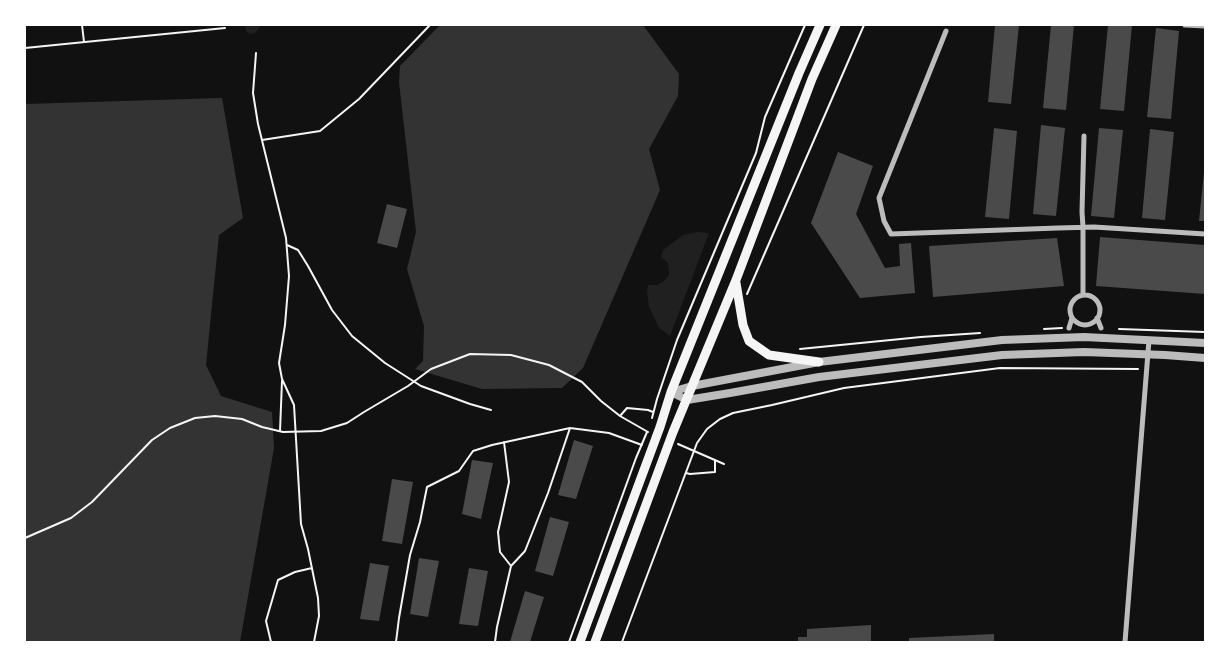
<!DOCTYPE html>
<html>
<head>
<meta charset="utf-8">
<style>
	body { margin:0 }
	#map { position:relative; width:1230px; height:667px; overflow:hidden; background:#111; font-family:Montserrat,sans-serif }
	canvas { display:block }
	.frame { position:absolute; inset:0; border:26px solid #fff; pointer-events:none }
</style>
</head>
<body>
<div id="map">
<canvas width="1230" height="667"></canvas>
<div class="frame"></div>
</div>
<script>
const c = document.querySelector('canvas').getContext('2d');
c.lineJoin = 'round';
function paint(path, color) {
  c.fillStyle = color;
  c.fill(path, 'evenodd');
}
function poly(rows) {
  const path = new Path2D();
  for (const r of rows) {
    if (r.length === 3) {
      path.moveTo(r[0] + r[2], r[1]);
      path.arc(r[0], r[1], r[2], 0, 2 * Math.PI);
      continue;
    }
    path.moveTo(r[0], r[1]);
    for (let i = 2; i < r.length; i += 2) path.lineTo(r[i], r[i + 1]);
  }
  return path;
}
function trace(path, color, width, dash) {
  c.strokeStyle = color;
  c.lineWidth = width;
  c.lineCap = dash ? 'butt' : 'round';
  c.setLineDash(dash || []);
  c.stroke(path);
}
paint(poly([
	[245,25,259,25,260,27,255,33,250,34,246,31],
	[697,232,709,233,670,336,659,328,649,307,647,291,648,285,657,285,664,281,669,275,668,263,661,257,663,250,683,235]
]), '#202020');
paint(poly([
	[440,25,643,25,679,74,678,96,649,149,660,190,583,368,562,388,482,389,415,369,423,361,424,326,407,269,416,232,399,82,400,66],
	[222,98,243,218,219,235,206,365,221,396,272,412,274,448,240,642,25,642,25,104]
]), '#333');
paint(poly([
	[995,25,1019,25,1011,104,988,102],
	[1051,25,1074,25,1066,110,1043,108],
	[1108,25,1132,25,1124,111,1100,109],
	[1156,28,1179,31,1171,119,1147,117],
	[1041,125,1065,128,1056,216,1033,214],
	[994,128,1017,131,1009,219,985,217],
	[1099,128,1123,130,1114,218,1091,216],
	[1150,129,1174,132,1165,220,1142,218],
	[838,152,873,166,856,214,885,268,900,266,899,244,911,243,915,293,860,298,811,223],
	[1204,172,1205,172,1205,221,1199,221],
	[387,204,407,209,397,248,377,243],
	[1100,237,1205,245,1205,294,1096,286],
	[1057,238,1064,286,933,297,929,246],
	[574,440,593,446,576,499,558,495],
	[472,460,493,463,481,519,462,514],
	[392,479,413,482,402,544,382,541],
	[550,517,569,522,553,576,535,571],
	[419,558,439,561,428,617,410,614],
	[370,563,389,566,379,621,360,619],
	[469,568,488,571,478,626,459,624],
	[525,591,544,597,530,642,510,642],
	[871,625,871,642,798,642,798,637,807,637,807,629],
	[994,634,994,642,909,642,909,638]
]), '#4a4a4a');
trace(poly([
	[82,25,84,42],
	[25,48,225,28],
	[256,53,253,93,258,124,286,238,289,276,285,325,279,363,282,379,294,405,301,524,308,549,318,598,319,616,314,642],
	[262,140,320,131,359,99,430,25],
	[287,245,298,250,308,266,332,310,352,336,385,363,421,386,470,404,491,410],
	[747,294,864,25],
	[1044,329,1062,328],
	[1119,329,1205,332],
	[800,349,921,337,980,333],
	[620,416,627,408,648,410,653,412],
	[652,418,657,399,677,340,756,153,765,117,805,25],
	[280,431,282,381],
	[504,442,509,482,498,532,500,552,511,566],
	[678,444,724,464],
	[686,473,690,474,715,472,715,460],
	[25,538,71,518,92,502,152,440,170,428,195,418,215,416,242,419,262,427,283,432,321,431,347,423,364,412,408,386,431,369,470,354,511,355,549,365,582,382,601,401,620,416,648,432],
	[271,642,266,621,278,580,295,572,312,568],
	[396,642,399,618,410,555,420,522,427,487,459,471,473,451,492,445,570,428,609,433,642,445],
	[495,642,497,627,511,566,525,551,548,493,570,428],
	[569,642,636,458,647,432],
	[622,642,697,443,707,429,720,419,733,413,772,405,844,388,1000,368,1138,369]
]), '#f5f5f5', 2);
trace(poly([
	[1185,25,1205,26],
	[946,31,879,198,884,221,891,234,1058,228,1094,227,1205,234],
	[1083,295,1083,227,1082,212,1084,136],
	[1085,310,15],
	[1097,318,1101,328],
	[1069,328,1072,318],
	[1125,642,1149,340]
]), '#bcbcbc', 5);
trace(poly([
	[671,392,687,400,730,393,819,377,1002,355,1084,352,1165,355,1205,358],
	[671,392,692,386,819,362,1002,340,1084,337,1165,341,1205,343]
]), '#bcbcbc', 8);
trace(poly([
	[736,283,743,325,749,341,769,355,819,362],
	[580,642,660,427,671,392,799,73,820,25],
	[595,642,673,432,736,280,812,79,836,25]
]), '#f5f5f5', 9);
</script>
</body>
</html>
